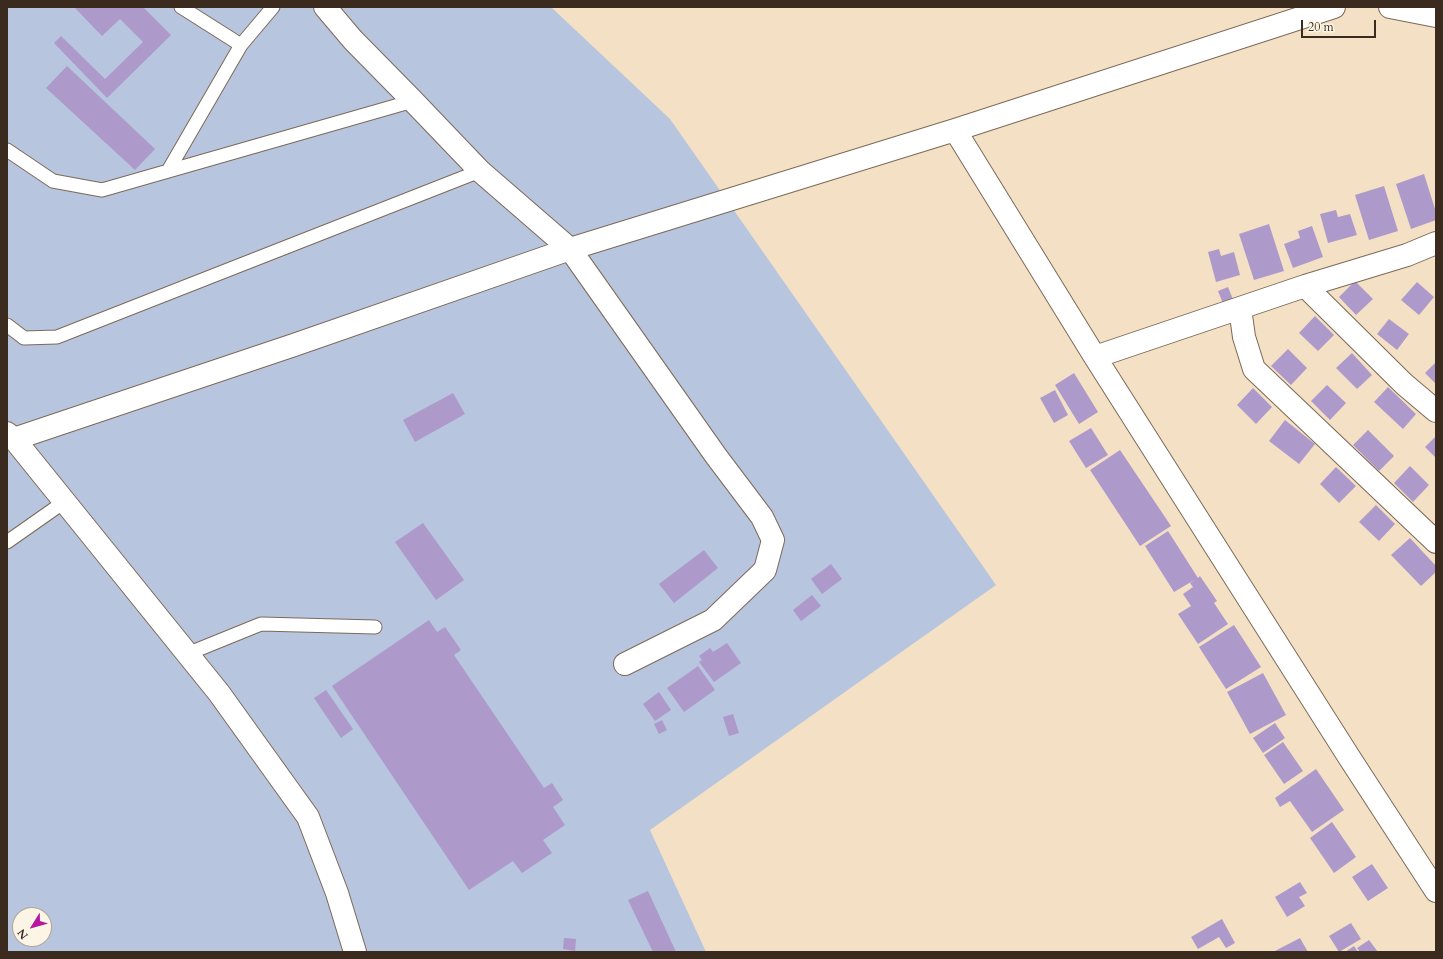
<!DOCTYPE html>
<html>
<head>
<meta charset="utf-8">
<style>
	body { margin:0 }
	#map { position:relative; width:1443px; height:959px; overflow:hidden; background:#f4e0c4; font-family:Cardo,serif }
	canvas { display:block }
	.frame { position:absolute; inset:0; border:8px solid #3b2a1e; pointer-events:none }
	.north { position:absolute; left:12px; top:907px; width:40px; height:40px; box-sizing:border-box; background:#fcf5e5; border:1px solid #afa495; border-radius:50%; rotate:233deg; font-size:11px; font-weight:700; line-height:16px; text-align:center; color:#3b2a1e }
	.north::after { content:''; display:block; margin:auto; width:14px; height:18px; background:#b5179e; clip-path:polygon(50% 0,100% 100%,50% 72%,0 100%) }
	.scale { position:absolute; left:1301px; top:20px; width:75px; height:18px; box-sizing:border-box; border:2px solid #3b2a1e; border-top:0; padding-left:5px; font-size:12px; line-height:14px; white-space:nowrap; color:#3b2a1e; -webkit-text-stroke:3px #fcf5e5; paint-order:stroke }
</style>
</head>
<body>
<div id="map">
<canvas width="1443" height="959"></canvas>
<div class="frame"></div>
<div class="north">N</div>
<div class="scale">20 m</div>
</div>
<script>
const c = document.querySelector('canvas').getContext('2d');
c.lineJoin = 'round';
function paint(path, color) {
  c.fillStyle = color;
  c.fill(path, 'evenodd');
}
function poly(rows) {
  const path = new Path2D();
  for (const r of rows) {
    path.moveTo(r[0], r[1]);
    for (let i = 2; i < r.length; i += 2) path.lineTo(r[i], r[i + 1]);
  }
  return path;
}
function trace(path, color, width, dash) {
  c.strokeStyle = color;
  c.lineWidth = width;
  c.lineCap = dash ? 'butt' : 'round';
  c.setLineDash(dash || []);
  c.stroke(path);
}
paint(poly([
	[7,7,551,7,670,119,996,585,650,830,706,952,7,952],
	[20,915,44,915,44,939,20,939]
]), '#b7c5de');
paint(poly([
	[77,7,143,7,171,35,107,98,54,43,61,36,105,79,143,42,120,19,102,36,75,8],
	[67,66,155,149,135,170,46,88],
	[1424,174,1436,212,1436,220,1411,229,1396,184],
	[1384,186,1398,231,1369,240,1355,195],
	[1336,210,1338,217,1350,214,1357,235,1328,243,1320,214],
	[1269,224,1284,271,1254,280,1239,234],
	[1312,226,1323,257,1293,268,1284,244,1300,238,1298,231],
	[1219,249,1221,256,1234,252,1240,275,1216,282,1208,252],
	[1355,281,1373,299,1356,315,1339,297],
	[1417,282,1434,297,1419,315,1401,300],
	[1228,287,1234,302,1224,306,1218,291],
	[1315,316,1334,335,1318,351,1299,333],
	[1389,319,1409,334,1397,350,1377,334],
	[1288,349,1307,368,1291,385,1271,366],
	[1352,353,1372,375,1357,389,1336,368],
	[1436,362,1436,384,1425,373],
	[1074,373,1098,412,1079,424,1055,385],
	[1327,385,1346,403,1330,420,1311,401],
	[1388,387,1416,414,1403,429,1374,402],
	[1253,388,1272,407,1256,424,1237,405],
	[1055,390,1068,415,1054,423,1040,398],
	[453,393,465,414,415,442,403,420],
	[1285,420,1315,444,1299,464,1269,441],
	[1091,428,1108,455,1086,468,1069,441],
	[1368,430,1394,456,1379,471,1353,445],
	[1436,436,1436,458,1425,447],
	[1120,450,1171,526,1140,546,1090,470],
	[1410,466,1429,485,1413,502,1394,483],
	[1336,467,1356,486,1339,503,1320,484],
	[1376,505,1395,524,1379,541,1359,522],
	[423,523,464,580,436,600,395,542],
	[1168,531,1198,578,1200,576,1217,601,1214,603,1228,624,1198,644,1178,614,1191,606,1183,594,1193,587,1190,583,1196,579,1174,592,1145,546],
	[1410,538,1436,566,1436,572,1421,586,1391,555],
	[704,550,718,568,674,603,659,584],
	[831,564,842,579,822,594,811,579],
	[812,595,821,606,801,621,793,610],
	[429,620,437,632,445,627,461,650,454,655,544,788,552,783,563,800,553,807,565,825,543,840,552,853,522,873,513,861,469,890,332,686],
	[1234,625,1261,667,1226,689,1199,647],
	[727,643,741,663,714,682,699,662,702,660,699,656,710,648,713,652],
	[698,666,715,690,684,712,667,688],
	[1263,673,1286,715,1250,734,1227,692],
	[326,690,353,729,341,738,314,698],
	[659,692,671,710,655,721,643,704],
	[733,714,739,733,729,736,723,717],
	[662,720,667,730,659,734,654,724],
	[1275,723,1285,738,1263,753,1253,738],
	[1283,742,1303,771,1284,784,1264,755],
	[1316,769,1344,810,1312,832,1290,801,1280,807,1275,798],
	[1332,822,1356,857,1334,873,1310,838],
	[1372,864,1388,888,1368,901,1352,877],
	[1300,882,1307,893,1299,897,1305,906,1287,917,1275,897],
	[648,891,676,952,653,952,628,900],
	[1222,919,1235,943,1226,948,1219,937,1198,949,1191,937],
	[1351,923,1361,939,1339,952,1329,936],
	[564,938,576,939,575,951,563,949],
	[1300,938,1308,952,1273,952],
	[1369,940,1378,952,1360,952,1357,948],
	[1354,946,1358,952,1345,952]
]), '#ad9acb');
const service = poly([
	[241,45,273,7],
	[7,150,53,181,102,190,413,101],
	[168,171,241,45,181,7],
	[7,325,24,338,57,337,480,171],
	[7,542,64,502],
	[187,654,261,624,375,627]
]);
const minor = poly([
	[325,7,353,40,413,101,480,171,570,249,716,456,762,517,773,540,765,570,713,620,625,664],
	[1390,7,1436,16],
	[955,130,1095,357,1349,757,1436,891],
	[1305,286,1407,255,1436,243],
	[1095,357,1240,308],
	[1436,411,1404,384,1305,286,1240,308,1244,337,1254,369,1436,542],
	[7,433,14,439,219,693,308,817,337,893,355,952],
	[14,439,294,345,570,249,955,130,1334,7]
]);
trace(service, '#7c6a58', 15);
trace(minor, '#7c6a58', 24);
trace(service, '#fff', 13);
trace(minor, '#fff', 22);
</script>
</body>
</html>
